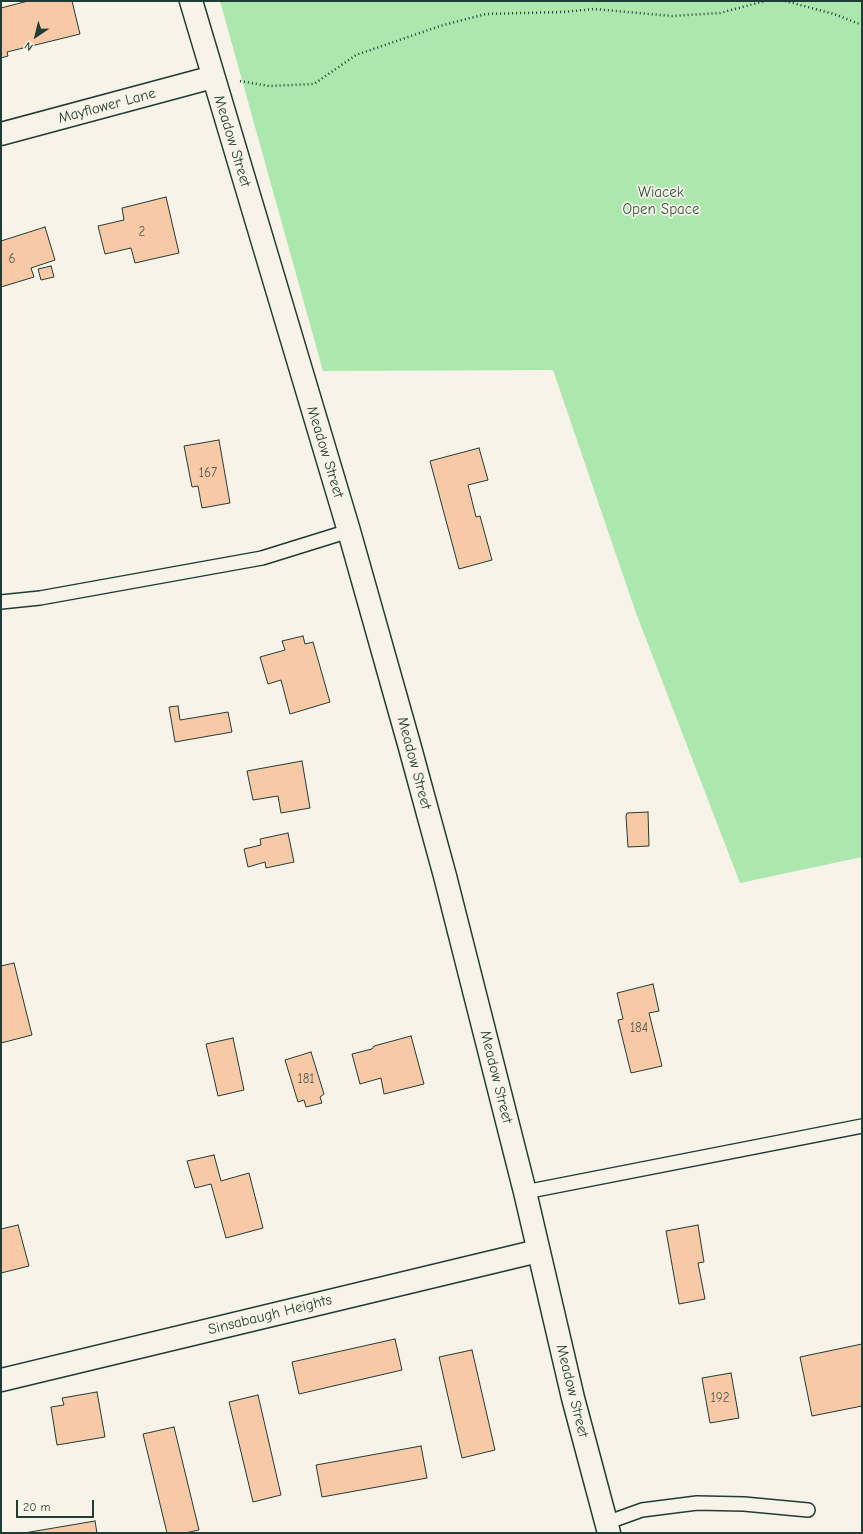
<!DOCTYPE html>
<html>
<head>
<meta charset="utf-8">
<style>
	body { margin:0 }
	#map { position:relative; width:863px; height:1534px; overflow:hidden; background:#f7f3e8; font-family:"Comic Neue",sans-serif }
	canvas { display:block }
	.frame { position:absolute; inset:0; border:2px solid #1f3d34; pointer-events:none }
	.north { position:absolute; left:16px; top:16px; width:40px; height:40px; -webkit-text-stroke:3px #f7f3e8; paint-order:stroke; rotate:215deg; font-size:11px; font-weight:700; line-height:16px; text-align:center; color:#1f3d34 }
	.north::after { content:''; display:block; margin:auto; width:14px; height:18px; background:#1f3d34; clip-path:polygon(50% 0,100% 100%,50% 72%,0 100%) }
	.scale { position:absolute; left:16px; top:1500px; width:78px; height:18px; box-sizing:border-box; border:2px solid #1f3d34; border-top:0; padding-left:5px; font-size:12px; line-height:14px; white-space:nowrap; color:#1f3d34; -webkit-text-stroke:3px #f7f3e8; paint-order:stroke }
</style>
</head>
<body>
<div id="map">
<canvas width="863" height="1534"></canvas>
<div class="frame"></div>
<div class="north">N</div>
<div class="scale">20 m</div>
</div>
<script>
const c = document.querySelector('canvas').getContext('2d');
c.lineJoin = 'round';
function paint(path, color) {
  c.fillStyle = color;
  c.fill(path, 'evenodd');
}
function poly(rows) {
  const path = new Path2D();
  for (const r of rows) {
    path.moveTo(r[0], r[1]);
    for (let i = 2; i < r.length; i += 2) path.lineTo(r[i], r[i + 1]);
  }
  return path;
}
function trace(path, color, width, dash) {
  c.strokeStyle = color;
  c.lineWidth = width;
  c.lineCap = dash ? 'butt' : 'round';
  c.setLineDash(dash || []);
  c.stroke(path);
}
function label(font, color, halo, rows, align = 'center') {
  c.font = font + ' "Comic Neue",sans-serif';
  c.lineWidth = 3.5;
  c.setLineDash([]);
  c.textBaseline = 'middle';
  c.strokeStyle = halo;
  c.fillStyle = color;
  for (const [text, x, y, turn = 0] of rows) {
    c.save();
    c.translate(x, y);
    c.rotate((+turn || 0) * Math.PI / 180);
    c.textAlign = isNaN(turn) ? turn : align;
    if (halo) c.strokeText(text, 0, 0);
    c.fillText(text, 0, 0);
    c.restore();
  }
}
paint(poly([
	[220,1,862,1,862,857,740,883,636,613,553,370,323,371]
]), '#ace8ad');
const building = poly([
	[28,1,72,1,80,34,7,52,8,56,1,58,1,8,28,1],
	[166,197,179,253,135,263,131,248,105,254,98,226,124,220,122,208,166,197],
	[45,227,55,260,31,268,34,277,1,287,1,241,45,227],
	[51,266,54,277,41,280,38,269,51,266],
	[219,440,230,503,202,508,198,486,192,487,184,446,219,440],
	[479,448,488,480,468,485,476,517,480,516,492,560,459,569,430,461,479,448],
	[303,636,305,644,313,642,330,702,290,714,281,680,268,684,260,657,285,650,282,641,303,636],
	[178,706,180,720,228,712,232,732,175,742,169,707,178,706],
	[302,761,310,808,281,813,278,796,253,800,247,771,302,761],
	[648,812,649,846,628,847,626,816,627,813,648,812],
	[288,833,294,862,266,868,265,862,248,867,244,849,261,845,260,839,288,833],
	[14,963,32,1035,1,1043,1,966,14,963],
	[653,984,659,1011,649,1013,662,1066,631,1073,618,1020,623,1019,617,993,653,984],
	[411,1036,424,1084,384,1094,381,1078,360,1084,352,1054,372,1049,374,1046,411,1036],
	[233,1038,244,1090,218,1096,206,1044,233,1038],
	[311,1052,324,1094,320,1097,322,1103,306,1107,304,1100,298,1102,285,1060,311,1052],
	[214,1155,221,1181,249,1173,263,1228,226,1238,211,1184,195,1188,187,1161,214,1155],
	[18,1225,29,1266,1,1273,1,1229,18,1225],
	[698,1225,704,1262,698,1263,705,1299,679,1304,666,1231,698,1225],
	[395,1339,402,1370,299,1394,292,1362,395,1339],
	[862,1344,862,1406,812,1416,800,1357,862,1344],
	[472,1350,495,1450,462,1458,439,1357,472,1350],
	[731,1373,739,1418,710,1423,702,1378,731,1373],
	[97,1392,105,1437,57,1445,51,1407,64,1405,62,1398,97,1392],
	[258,1395,281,1495,253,1502,229,1402,258,1395],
	[174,1427,199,1530,185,1533,167,1533,143,1434,174,1427],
	[421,1446,427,1478,322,1497,316,1465,421,1446],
	[95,1521,97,1533,24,1533,95,1521]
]);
paint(building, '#f7c9a7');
trace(building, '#1f3d34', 1);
const lane = poly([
	[1,602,40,598,262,558,349,531],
	[525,1192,862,1126],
	[606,1523,642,1510,697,1503,744,1504,808,1510]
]);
const street = poly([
	[1,134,213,77],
	[1,1380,538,1251]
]);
const secondary = poly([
	[191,1,349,531,409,744,445,876,525,1192,573,1398,609,1533]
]);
trace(lane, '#1f3d34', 16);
trace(street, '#1f3d34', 25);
trace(secondary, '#1f3d34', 25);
trace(poly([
	[785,1,834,14,862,25],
	[240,81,269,86,314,84,356,55,440,26,486,14,563,12,594,9,672,16,720,13,765,1]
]), '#1f3d34', 2.5, [1, 3]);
trace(lane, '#f7f3e8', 13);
trace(street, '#f7f3e8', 22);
trace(secondary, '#f7f3e8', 22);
label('13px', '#556051', null, [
	["2",142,232],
	["6",12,259],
	["167",208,473],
	["184",639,1028],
	["181",306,1079],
	["192",720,1398]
]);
label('15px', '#1f3d34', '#f7f3e8', [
	["Mayflower Lane",107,106,-15],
	["Meadow Street",232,141,73],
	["Meadow Street",325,452,73],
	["Meadow Street",414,763,75],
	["Meadow Street",496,1077,76],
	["Sinsabaugh Heights",270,1315,-14],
	["Meadow Street",572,1391,76]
]);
label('15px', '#345746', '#f7f3e8', [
	["Wiacek",661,193],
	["Open Space",661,210]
]);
</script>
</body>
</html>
